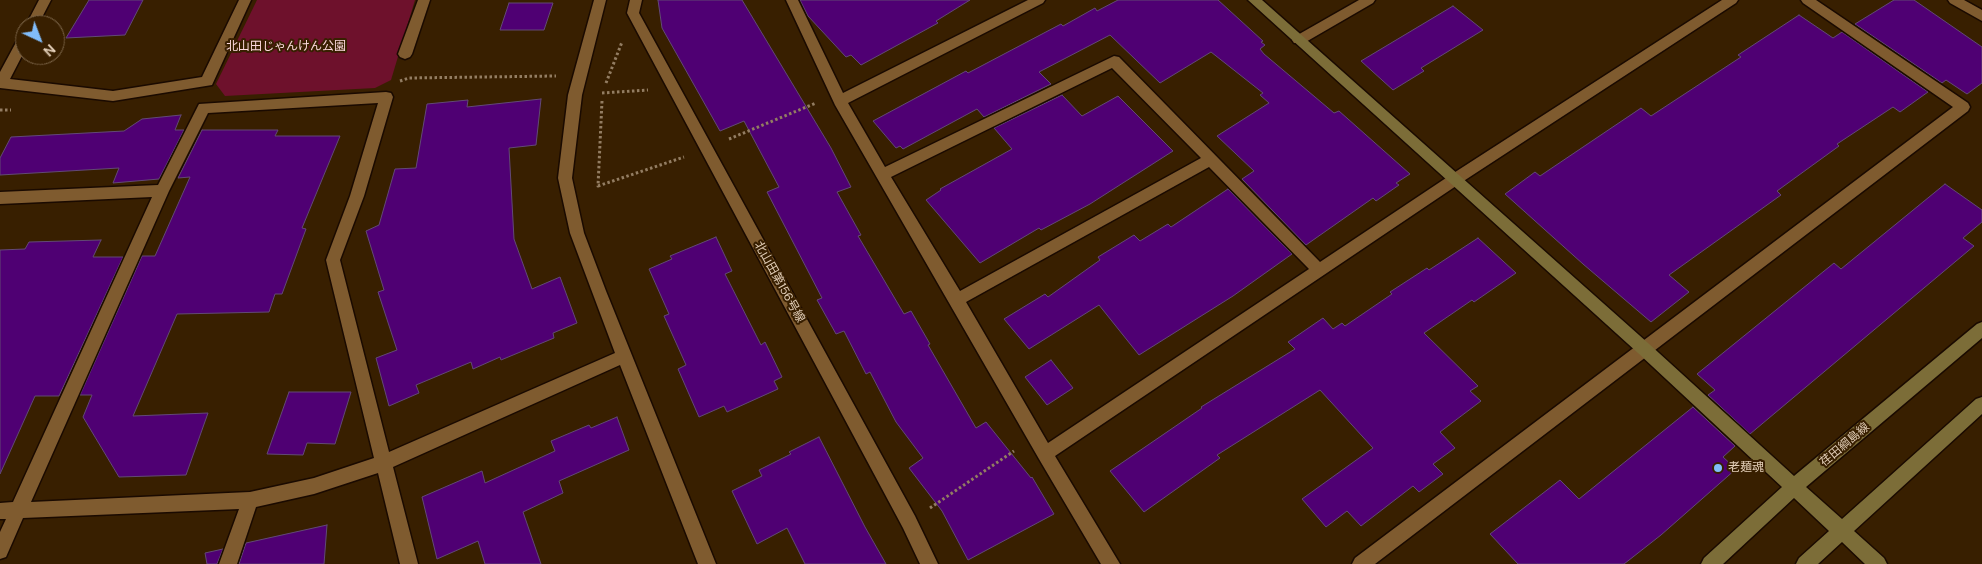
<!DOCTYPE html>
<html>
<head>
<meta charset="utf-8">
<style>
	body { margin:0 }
	#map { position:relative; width:1982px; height:564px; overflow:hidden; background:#381f00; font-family:"DM Sans",sans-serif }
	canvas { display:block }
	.north { position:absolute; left:15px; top:15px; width:50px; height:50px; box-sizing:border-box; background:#381f00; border:1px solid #7c6549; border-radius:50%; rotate:137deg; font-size:14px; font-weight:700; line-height:20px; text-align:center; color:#e2ceb7 }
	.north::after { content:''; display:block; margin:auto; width:18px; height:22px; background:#81bdfa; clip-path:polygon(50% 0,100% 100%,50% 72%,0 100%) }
</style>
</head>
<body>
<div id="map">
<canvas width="1982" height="564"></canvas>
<div class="north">N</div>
</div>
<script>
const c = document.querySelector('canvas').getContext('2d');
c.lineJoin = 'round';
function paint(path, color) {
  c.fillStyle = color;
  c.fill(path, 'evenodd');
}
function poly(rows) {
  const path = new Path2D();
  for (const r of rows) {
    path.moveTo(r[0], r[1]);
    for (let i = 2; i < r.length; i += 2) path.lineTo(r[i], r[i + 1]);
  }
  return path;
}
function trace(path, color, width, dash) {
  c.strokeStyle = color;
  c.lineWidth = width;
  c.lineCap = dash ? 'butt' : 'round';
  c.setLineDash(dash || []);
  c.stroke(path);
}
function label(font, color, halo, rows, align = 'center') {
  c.font = font + ' "DM Sans","Noto Sans JP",sans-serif';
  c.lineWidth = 4;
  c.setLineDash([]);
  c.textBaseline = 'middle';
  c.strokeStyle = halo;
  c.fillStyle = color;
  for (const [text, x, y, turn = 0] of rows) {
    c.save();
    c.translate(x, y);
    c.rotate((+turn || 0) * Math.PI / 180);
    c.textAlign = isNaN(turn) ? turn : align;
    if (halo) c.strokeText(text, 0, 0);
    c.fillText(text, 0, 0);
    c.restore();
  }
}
paint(poly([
	[257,0,415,0,391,80,375,88,225,96,216,84]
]), '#6e112c');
const building = poly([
	[89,0,143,0,125,35,66,38,89,0],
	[658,0,742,0,831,148,851,187,837,192,861,235,858,236,904,314,911,311,930,344,928,345,976,428,986,422,1031,478,1032,477,1054,514,968,560,942,511,909,468,923,458,896,422,870,372,866,374,844,331,836,334,817,300,822,298,767,192,779,187,744,121,720,131,662,28,658,0],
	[800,0,970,0,936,21,938,23,861,65,851,55,846,57,808,16,800,0],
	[1118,0,1218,0,1263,41,1261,42,1265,45,1260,49,1264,54,1334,113,1339,111,1410,174,1396,183,1399,185,1376,201,1373,198,1306,245,1242,179,1254,171,1217,136,1269,103,1260,95,1263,93,1211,52,1160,83,1110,35,1039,72,1051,84,984,117,977,109,903,149,900,146,896,148,873,121,966,71,968,73,1061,24,1063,26,1095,8,1097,11,1118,0],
	[1894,0,1914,0,1982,47,1982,83,1967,94,1946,80,1942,83,1855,24,1894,0],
	[509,3,553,3,544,30,500,30,509,3],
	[1453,6,1483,30,1421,68,1424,71,1393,90,1361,61,1453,6],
	[1799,15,1833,38,1842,32,1928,92,1900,112,1893,107,1837,144,1839,146,1777,191,1781,195,1669,275,1689,292,1651,322,1583,264,1505,194,1535,172,1540,176,1641,108,1651,116,1741,57,1738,55,1799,15],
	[1062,95,1082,116,1118,96,1173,151,1090,204,1041,230,1039,228,980,263,926,200,941,190,940,189,1012,149,994,128,1062,95],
	[541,99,536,145,509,148,514,239,532,289,560,277,577,323,553,333,554,338,501,360,500,357,473,369,471,362,416,385,419,393,389,406,376,358,397,350,378,292,384,290,366,231,379,225,395,169,416,168,427,104,468,100,467,107,541,99],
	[181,115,175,130,184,130,159,179,113,183,119,168,0,175,0,158,11,137,124,131,142,119,181,115],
	[202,130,278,130,275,136,340,136,302,228,306,229,282,294,275,294,269,312,177,314,133,416,208,413,186,475,119,477,83,417,92,395,80,395,142,256,155,256,190,177,178,178,202,130],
	[1945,184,1982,210,1982,222,1963,238,1974,246,1750,434,1708,395,1715,390,1697,374,1834,263,1841,269,1945,184],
	[1228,189,1292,254,1233,296,1139,355,1099,305,1029,349,1004,319,1045,294,1048,297,1100,260,1098,257,1134,235,1140,241,1168,224,1171,227,1228,189],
	[716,237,732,271,725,274,761,345,765,342,782,377,774,381,778,389,727,412,724,406,699,417,678,369,686,365,664,316,669,314,649,269,672,259,670,256,716,237],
	[1478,238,1516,273,1474,302,1472,300,1424,333,1478,386,1470,391,1481,401,1440,432,1455,448,1433,464,1443,474,1419,492,1413,486,1361,526,1347,511,1326,527,1302,499,1373,448,1320,390,1217,455,1220,458,1144,512,1110,471,1202,408,1201,407,1295,349,1288,342,1323,318,1333,329,1342,323,1345,326,1392,294,1390,292,1427,268,1429,270,1478,238],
	[101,240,93,257,123,257,59,396,35,396,0,474,0,250,25,249,29,242,101,240],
	[1051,360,1073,388,1047,405,1025,377,1051,360],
	[289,392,351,392,335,444,307,443,303,455,267,454,289,392],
	[1693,407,1735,446,1723,457,1736,469,1661,535,1624,564,1518,564,1490,534,1560,480,1579,499,1693,407],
	[617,417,629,450,559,481,563,493,523,512,541,564,485,564,478,541,437,559,422,497,482,471,485,483,555,451,551,441,589,425,591,428,617,417],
	[819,437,865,527,886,564,805,564,787,528,757,544,732,491,762,476,759,470,791,454,789,452,819,437],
	[327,525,324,564,239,564,246,543,327,525],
	[223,549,217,564,207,564,205,553,223,549]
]);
paint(building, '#4f0073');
trace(building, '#624975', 1);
const street = poly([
	[39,0,51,0,38,25,26,25,39,0],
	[239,0,251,0,212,85,113,101,0,88,0,72,20,35,25,33,25,50,10,79,113,91,202,77,239,0],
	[418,0,430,0,412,54,410,57,405,59,400,57,398,54,418,0],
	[594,0,606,0,582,95,572,178,584,233,606,291,716,564,698,564,620,365,393,467,418,564,400,564,378,473,314,494,256,507,237,564,219,564,239,509,23,518,6,557,0,559,0,532,6,519,0,519,0,503,13,502,152,197,0,204,0,192,158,185,199,104,386,92,391,93,393,97,364,196,340,260,389,452,615,353,570,233,558,178,568,95,594,0],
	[378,103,350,196,326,260,374,458,314,478,250,492,31,502,169,191,208,113,378,103],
	[630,0,642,0,639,13,915,516,938,564,920,564,903,528,627,13,630,0],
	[786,0,798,0,843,93,1028,0,1045,0,1043,3,848,103,885,167,1114,56,1119,57,1320,262,1449,176,1722,0,1738,0,1736,3,1459,184,1055,456,1120,564,1101,564,1039,459,835,105,786,0],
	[1112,68,1201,158,960,291,891,177,1112,68],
	[1209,167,1309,269,1048,443,966,302,1209,167],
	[1359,0,1375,0,1373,3,1304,43,1294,43,1292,40,1294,37,1359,0],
	[1801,0,1816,0,1968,103,1970,107,1968,111,1375,564,1352,564,1355,558,1953,107,1803,3,1801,0],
	[1948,0,1964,0,1982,10,1982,21,1950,3,1948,0]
]);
const secondary = poly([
	[1248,0,1262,0,1648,343,1794,476,1977,324,1982,322,1982,338,1806,487,1842,519,1976,399,1982,397,1982,414,1854,531,1884,558,1887,564,1865,564,1842,542,1818,564,1796,564,1799,558,1829,531,1794,498,1723,564,1701,564,1704,558,1782,487,1638,353,1248,0]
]);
trace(street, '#1a0a00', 3);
trace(secondary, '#1a0a00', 3);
trace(poly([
	[400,81,409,78,556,76],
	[606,83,622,42],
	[602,93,648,90],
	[602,101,598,186,684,157],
	[0,110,11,110],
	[729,139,816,103],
	[930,508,1014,451]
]), '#937d62', 3, [2.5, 2.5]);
paint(street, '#7f5b2f');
paint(secondary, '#7c6d38');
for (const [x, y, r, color] of [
	[1718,468,5,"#81bdfa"]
]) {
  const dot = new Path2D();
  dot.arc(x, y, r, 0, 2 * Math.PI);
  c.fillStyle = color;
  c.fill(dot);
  trace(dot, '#381f00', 2);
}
label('12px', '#fcd9dd', '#381f00', [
	["北山田じゃんけん公園",286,47]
]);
label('12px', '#e2ceb7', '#381f00', [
	["北山田第156号線",779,282,61],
	["荏田綱島線",1845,445,-40]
]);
label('12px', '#e2ceb7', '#381f00', [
	["老麺魂",1728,468]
], 'left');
</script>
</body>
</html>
